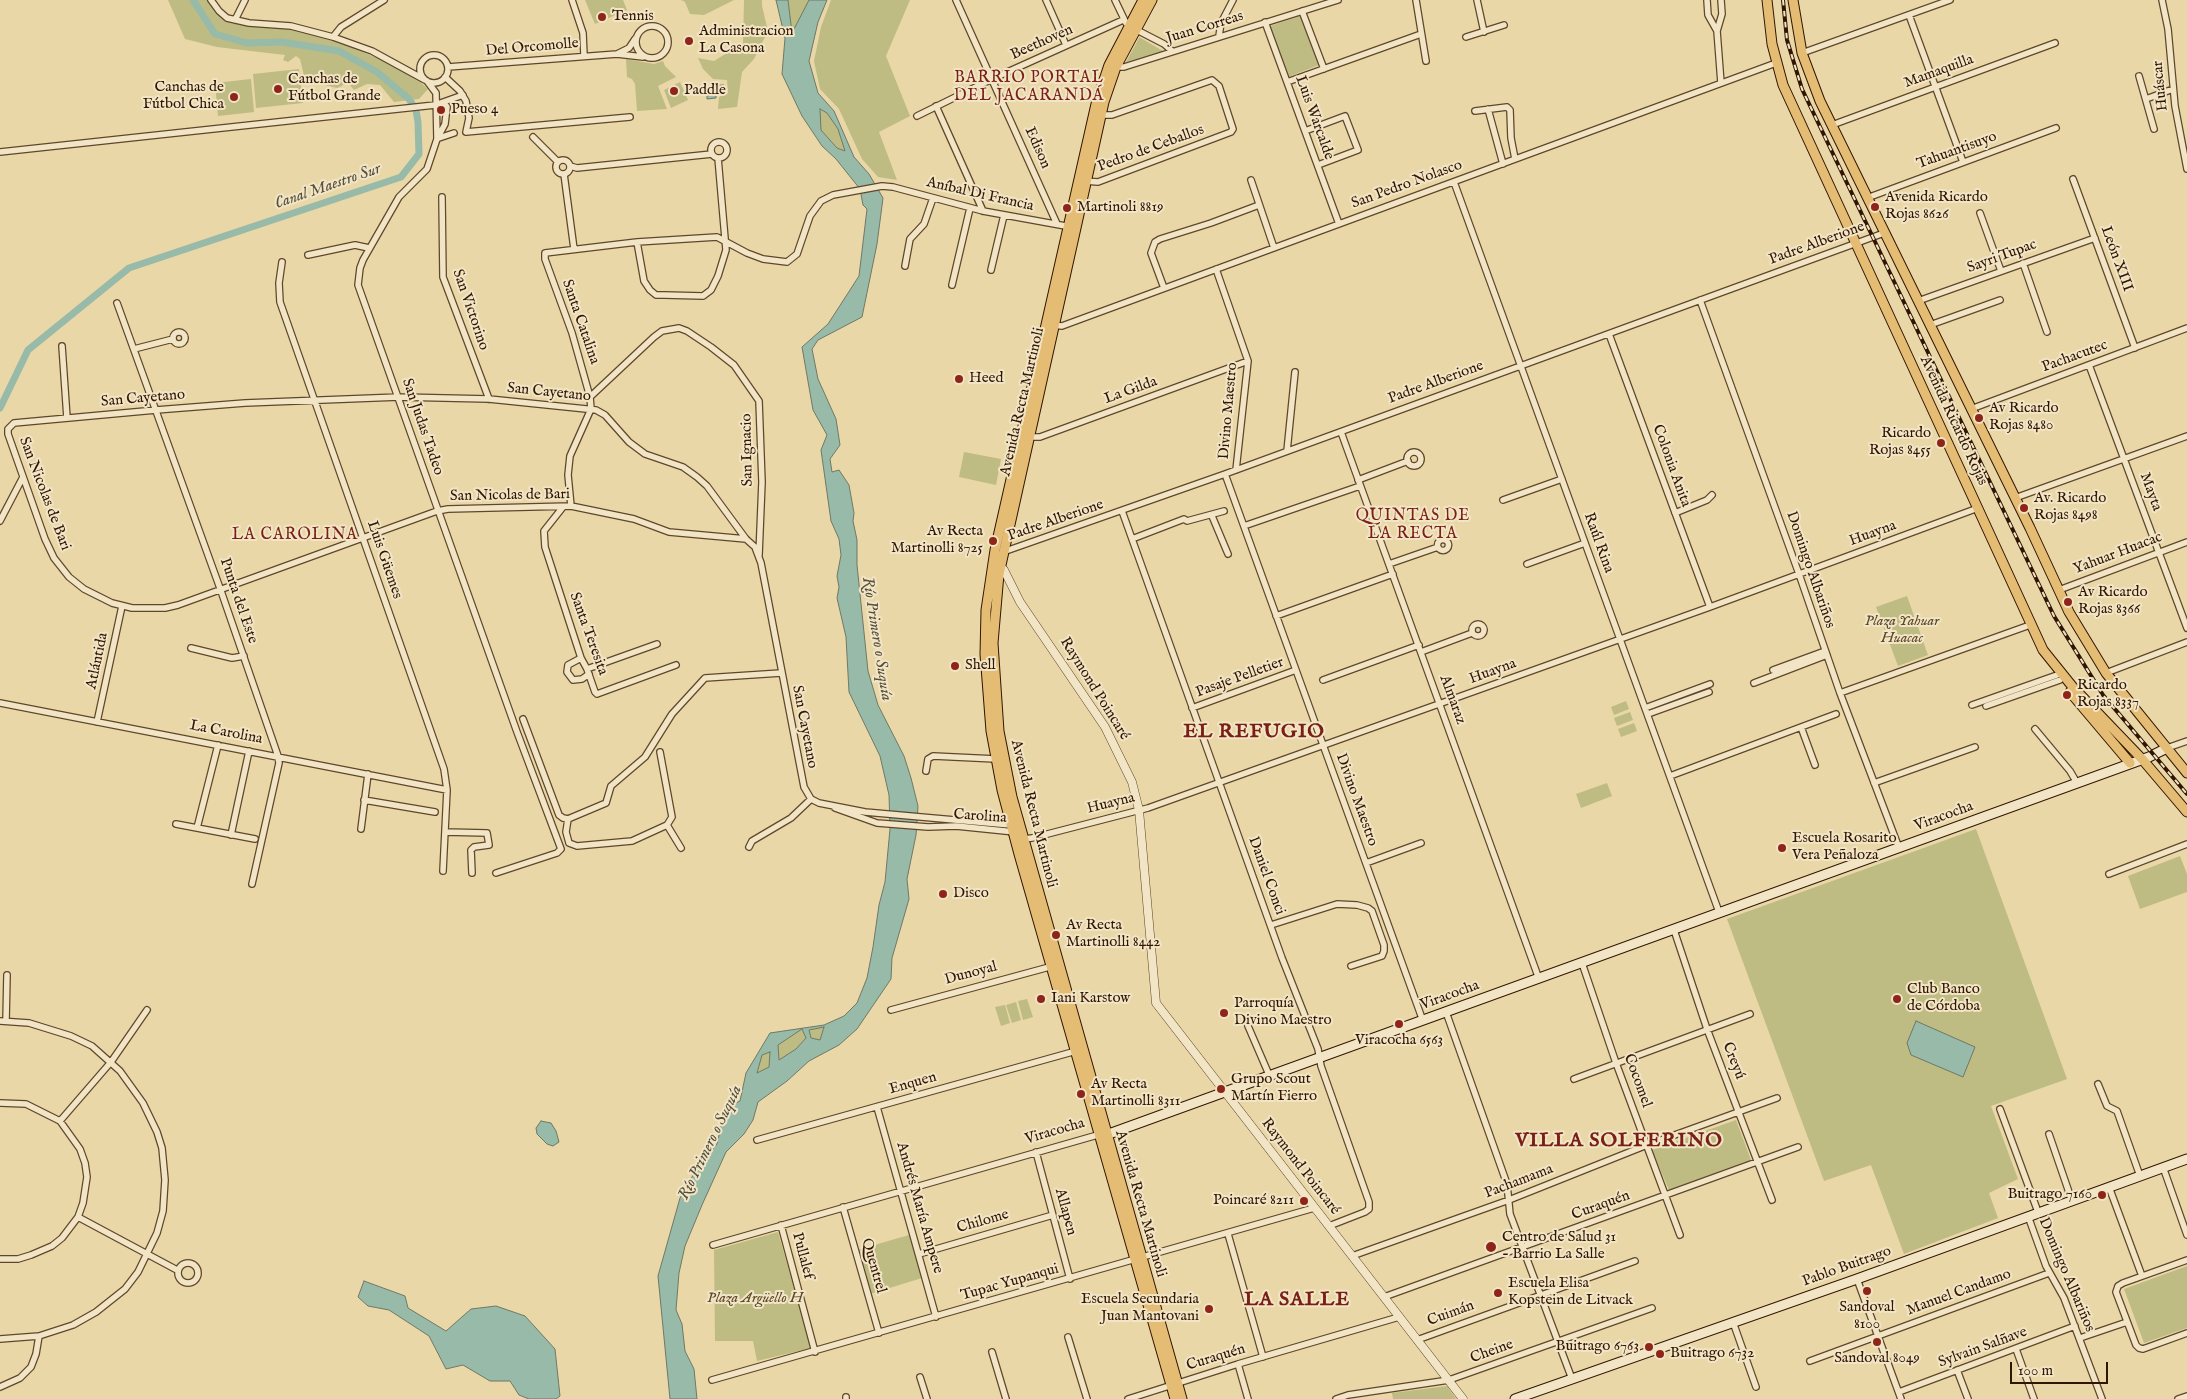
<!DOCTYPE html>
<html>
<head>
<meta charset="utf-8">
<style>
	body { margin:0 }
	#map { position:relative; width:2187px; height:1399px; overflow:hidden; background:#e9d7a8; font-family:"IM FELL English",serif }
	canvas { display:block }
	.scale { position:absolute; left:2010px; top:1362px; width:98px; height:22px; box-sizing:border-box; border:2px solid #321500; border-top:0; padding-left:6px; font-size:15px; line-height:18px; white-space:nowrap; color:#321500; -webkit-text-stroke:4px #f1e5c6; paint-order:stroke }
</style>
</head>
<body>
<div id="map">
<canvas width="2187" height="1399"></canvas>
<div class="scale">100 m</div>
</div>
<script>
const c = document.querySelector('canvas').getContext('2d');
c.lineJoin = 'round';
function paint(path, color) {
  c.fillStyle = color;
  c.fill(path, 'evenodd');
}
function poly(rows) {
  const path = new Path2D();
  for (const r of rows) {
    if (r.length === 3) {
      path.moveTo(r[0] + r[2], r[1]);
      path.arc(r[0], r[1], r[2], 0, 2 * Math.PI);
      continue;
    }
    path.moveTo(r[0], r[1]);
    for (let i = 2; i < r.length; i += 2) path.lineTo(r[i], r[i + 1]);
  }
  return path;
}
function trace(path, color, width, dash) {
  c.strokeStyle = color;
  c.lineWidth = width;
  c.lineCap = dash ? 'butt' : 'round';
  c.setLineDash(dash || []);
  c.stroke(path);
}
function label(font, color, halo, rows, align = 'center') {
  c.font = font + ' "IM FELL English",serif';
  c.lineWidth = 4;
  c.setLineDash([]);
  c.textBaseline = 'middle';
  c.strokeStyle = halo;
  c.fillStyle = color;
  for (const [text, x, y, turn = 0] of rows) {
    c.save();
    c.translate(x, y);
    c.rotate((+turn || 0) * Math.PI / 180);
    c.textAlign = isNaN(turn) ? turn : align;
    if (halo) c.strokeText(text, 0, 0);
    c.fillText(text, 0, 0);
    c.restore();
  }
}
paint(poly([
	[168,0,207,0,216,13,231,23,303,31,344,44,388,63,420,82,428,89,419,99,394,102,380,85,367,84,354,90,346,80,342,86,337,88,305,80,300,59,296,56,288,62,283,60,285,55,217,47,185,39],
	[585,0,623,0,627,10,595,24],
	[681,0,734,0,704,15,690,14,685,2],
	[744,0,762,0,762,6,768,31,754,59,742,72,737,107,718,109,719,97,728,93,727,80,713,79,703,69,698,58,714,61,743,43],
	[788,0,809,0,792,34],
	[831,0,910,0,886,56,910,116,879,132,897,180,878,177,862,159,839,109,820,89,814,61,821,27],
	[1300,16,1319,65,1288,77,1270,26],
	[1139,37,1163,51,1126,62,1139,38],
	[626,59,654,64,663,61,665,66,676,77,658,86,667,109,637,111,635,84,632,79,627,77],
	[299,69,303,103,256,108,253,74],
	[251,79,254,112,218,116,215,83],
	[680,82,688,100,671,108,664,90],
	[819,109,827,113,838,129,846,151,837,148,821,130],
	[964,452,1001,459,996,485,959,477],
	[1907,596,1928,655,1898,666,1876,607],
	[1626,701,1629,709,1614,715,1611,707],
	[1630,712,1633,720,1617,726,1614,718],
	[1634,723,1637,731,1621,737,1618,729],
	[1607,783,1612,796,1581,808,1576,794],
	[1976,829,2067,1079,1991,1106,2018,1179,1989,1193,1998,1218,1904,1254,1871,1165,1824,1181,1727,919],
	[2180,856,2187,874,2187,892,2140,909,2128,876],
	[1027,999,1033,1017,1023,1020,1018,1001],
	[1016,1002,1021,1020,1012,1023,1006,1005],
	[1005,1005,1010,1023,1001,1026,995,1007],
	[824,1027,820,1040,811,1038,809,1030],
	[802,1029,806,1038,796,1049,779,1061,778,1045],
	[770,1052,769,1067,756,1074,762,1055],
	[1736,1120,1751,1160,1669,1190,1652,1150],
	[778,1232,811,1348,757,1361,753,1341,715,1341,714,1250],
	[909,1235,922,1278,870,1294,857,1250],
	[2187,1266,2187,1328,2144,1343,2124,1289],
	[1447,1386,1456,1399,1393,1399,1392,1393]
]), '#bebc83');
const water = poly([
	[776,0,788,0,792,33,809,0,827,0,818,22,809,61,818,93,834,111,854,157,869,174,883,198,877,244,862,317,818,340,812,349,818,379,836,419,840,445,830,459,832,472,839,470,849,485,854,513,853,521,857,540,857,565,868,671,878,705,904,756,911,778,918,806,916,835,907,879,909,899,892,958,891,979,857,1029,839,1045,809,1061,787,1081,758,1102,753,1120,744,1134,726,1152,702,1205,685,1246,679,1273,676,1310,682,1324,685,1351,694,1369,697,1399,670,1399,658,1276,680,1198,696,1170,717,1144,722,1122,730,1106,740,1101,746,1073,770,1033,824,1025,844,1016,857,1003,867,978,873,947,879,905,885,882,890,829,889,795,880,756,849,692,846,637,837,598,839,587,837,576,841,555,839,539,831,521,821,450,827,435,813,410,802,347,828,324,859,276,867,209,863,205,860,189,836,159,822,146,802,116,782,74,785,38,776,0],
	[820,109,827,113,838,129,845,151,837,148,821,130,820,109],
	[824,1027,820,1040,811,1038,809,1030,824,1027],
	[802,1029,806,1038,796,1049,779,1060,778,1045,802,1029],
	[770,1052,769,1067,757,1073,762,1055,770,1052],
	[723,85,723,91,716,92,716,98,707,99,707,93,710,92,711,86,723,85],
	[1916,1021,1975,1047,1963,1077,1911,1055,1907,1043,1916,1021],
	[541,1121,551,1123,556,1131,559,1142,553,1146,547,1144,537,1134,536,1128,541,1121],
	[364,1281,405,1296,408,1308,446,1331,471,1309,496,1306,525,1316,555,1349,560,1396,556,1399,529,1399,519,1395,510,1381,490,1381,463,1365,446,1369,429,1336,389,1310,368,1306,358,1297,364,1281]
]);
paint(water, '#97baa9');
trace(water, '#6f7865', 1);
trace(poly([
	[0,408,28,350,129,268,401,177,419,154,418,122,416,110,409,99,377,72,339,51,282,42,247,43,215,34,193,0]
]), '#97baa9', 7);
const minor = poly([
	[211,0,219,11,227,18,249,23,291,26,333,37,372,51,425,80],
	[572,0,583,33,584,56],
	[956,0,1057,224],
	[1046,0,1066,45],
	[1115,0,1126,23],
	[1416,0,1426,61],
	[1477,0,1484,32],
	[1707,0,1708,15,1717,31],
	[2162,0,2168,29,2175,106,2187,169],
	[1302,11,1324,69],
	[1909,15,1963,162],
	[235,20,245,0],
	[1265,22,1339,224],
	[652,42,16],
	[1133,28,1164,44,1172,51],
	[1219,36,1221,23,1233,0],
	[333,37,341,27,384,0],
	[1466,37,1504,25],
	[635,39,629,48,617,54,643,57],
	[1802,53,1950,0],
	[434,69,14],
	[448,67,617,54],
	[1115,67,1124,67,1338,0],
	[2139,76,2154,129],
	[445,77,460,91,466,101,469,118,466,132,630,117],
	[427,81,436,93,437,139],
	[1287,82,1421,34],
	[1721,83,1717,31,1722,14,1721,0],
	[2146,99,2173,89],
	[444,103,447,107,445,124,437,139,427,169,399,197,363,260,360,268,358,285,517,732,561,849,557,853,496,873],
	[936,106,983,211],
	[1488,109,1503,164],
	[1475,111,1507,107,1510,110,1511,138,1515,159],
	[917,116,992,79,1123,20],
	[1832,125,2055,43],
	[1305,131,1345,116,1358,150,1318,165],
	[533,137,558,162],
	[439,138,454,133],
	[719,150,8],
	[0,152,435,105,463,95],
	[563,167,7],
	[570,166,577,168,712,154],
	[564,174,574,249],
	[2073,179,2135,348],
	[1251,180,1274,248],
	[1084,181,1098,182,1231,132,1233,129,1219,86,1212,80,1112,115,1099,115],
	[1454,182,1719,912],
	[442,197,443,277,489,399],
	[1867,198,2056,128],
	[1980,213,2001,271],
	[637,242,644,281,650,290,656,295,664,295,703,296,711,290,718,276,726,250,718,158],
	[308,255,355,245,369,248],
	[282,262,279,283,280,302,444,769,447,790,443,871],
	[2023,263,2047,332],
	[905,266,910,239,924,224,933,198],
	[1216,269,1248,361,1236,470],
	[991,270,1004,215],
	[952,285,970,208],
	[1164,288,1151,253,1155,242,1160,239,1211,223,1259,205],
	[1700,300,1799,574,1840,693,1899,848],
	[1918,301,2095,238],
	[117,303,221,591,278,756,279,763,252,884],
	[1052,325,1062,326,1776,63],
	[1930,325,2000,300],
	[179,338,6],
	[1609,334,1710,607],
	[62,346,67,418],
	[134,349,173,339],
	[2089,365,2187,628],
	[590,397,572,333,545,259,545,253,637,242,717,237,747,253,763,259,787,262,797,254,810,216,821,201,833,195,882,186,893,187,983,211,1071,227],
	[1971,409,2187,328],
	[1341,432,1539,979],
	[1026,437,1040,437,1248,361],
	[1287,451,1295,372],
	[1414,459,7],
	[1225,474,1423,1021],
	[1358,480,1408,461],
	[2015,498,2187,436],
	[1503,500,1562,479],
	[571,506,568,475,570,456,591,409,590,397,654,337,662,331,679,328,687,331,711,347,734,365,759,401,762,482,759,555],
	[563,507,544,531,545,547,581,658,587,669,595,692,597,694,676,665],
	[1122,511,1282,958,1318,1049,1321,1066,1369,1202,1369,1209,1365,1212,1329,1226],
	[1675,513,1707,500,1712,495],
	[1212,516,1228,554],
	[0,521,23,477],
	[1244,526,1360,486],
	[746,539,669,532,634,519,571,506,448,509,437,511,178,605,165,608,132,608,112,603,84,589,69,577,54,558,45,539,8,434,8,429,14,423,156,410,245,403,399,397,489,399,596,410,605,415,629,442,645,454,683,467,697,477,707,486,746,539,755,547,761,563,804,787,811,799,819,803,865,812,1011,825],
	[1132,539,1184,519,1187,521,1224,511],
	[1443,545,5.5],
	[1003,552,1225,474,1884,233],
	[1389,564,1438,547],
	[1527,564,1585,543],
	[2059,590,2187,542],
	[1276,616,1393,574],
	[1478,630,6],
	[191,648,232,658,244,656],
	[1421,652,1472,633],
	[581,658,568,665,567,672,573,680,582,679,589,674],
	[587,669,657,644],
	[1773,670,1825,651],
	[2106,673,2187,642],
	[1323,680,1419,645],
	[1754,683,1827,655],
	[1840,693,2030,625],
	[0,703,447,790],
	[1972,705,2057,675],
	[1986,706,2060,680],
	[1192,708,1296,670],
	[1645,708,1710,684],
	[1648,714,1709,692],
	[523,719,559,815,563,818,568,819],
	[97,722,122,606],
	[1801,727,1815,765],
	[2035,729,2070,771,2077,783],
	[2167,748,2187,741],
	[660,752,672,817,667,825,681,848],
	[926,771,928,759,933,756,996,759],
	[1670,776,1836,714],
	[1874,783,1975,747],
	[364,800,435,812],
	[835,808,877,823,928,827,956,826,1015,832],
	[176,824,255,839],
	[667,825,632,841,577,846,569,843,566,832,568,819,606,803,611,786,645,757,672,714,705,678,781,673],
	[197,828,218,745],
	[361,829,368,774],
	[445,832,487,833,489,845,474,847,471,850,472,873],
	[231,835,249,751],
	[1022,837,1024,839,1032,838,1148,808,1710,607,1978,508],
	[749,847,752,841,791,818,811,799],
	[1366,863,1421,843],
	[2109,874,2187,844],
	[1271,925,1337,904,1357,905,1368,908,1372,911,1384,945,1384,951,1382,956,1351,966],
	[1674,930,1707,1029,1772,1200],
	[1582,963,1616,1063,1680,1235],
	[891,1010,1053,966],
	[1446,1012,1507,1184,1510,1214,1572,1379],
	[0,1021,29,1023,71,1036,92,1046,120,1071,143,1103,157,1132,162,1148,165,1180,163,1211,157,1233,138,1272,125,1289,96,1312,73,1325,39,1336,0,1339],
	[6,1021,7,975],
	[1248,1026,1270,1077],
	[1574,1079,1750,1014],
	[2098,1084,2107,1106,2117,1111,2140,1176],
	[0,1103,26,1104,60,1121,80,1149,85,1163,87,1177,83,1203,78,1217,62,1238,52,1246,31,1255,18,1259,0,1259],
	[877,1107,936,1317],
	[2000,1109,2038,1212],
	[60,1121,111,1062,147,1010],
	[2049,1134,2072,1201],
	[757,1140,1076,1051],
	[1036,1152,1070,1279],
	[2163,1167,2187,1235],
	[2109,1187,2142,1276],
	[843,1207,879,1333],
	[2028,1216,2046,1266,2064,1298,2102,1399],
	[78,1217,177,1270],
	[781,1225,815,1352],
	[1228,1234,1263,1357],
	[713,1245,1101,1134],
	[919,1254,1053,1215],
	[1352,1256,1509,1200,1647,1145,1777,1098],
	[2187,1260,2123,1283,2118,1286,2116,1292,2136,1345,2139,1348,2143,1349,2187,1333],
	[188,1273,10],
	[1857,1279,1901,1399],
	[1384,1297,1798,1147],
	[1733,1322,1756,1387],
	[1068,1337,1087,1399],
	[2080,1338,2127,1322],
	[1417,1340,1635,1261],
	[2016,1349,2034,1399],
	[992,1352,1006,1399],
	[1810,1361,2049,1273],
	[1238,1364,1248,1399],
	[1957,1370,1968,1399],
	[920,1377,927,1399],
	[712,1380,1314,1208],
	[0,1387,20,1378,31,1367,36,1354,39,1336],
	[1899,1392,2075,1326],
	[846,1397,846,1399],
	[1128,1399,1238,1364,1399,1317],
	[1336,1399,1348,1395,1449,1380,1652,1308],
	[2178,1399,2187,1396]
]);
const tertiary = poly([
	[999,565,1004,570,1020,602,1105,727,1132,782,1139,810,1156,1003,1463,1399]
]);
const secondary = poly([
	[1106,1135,2149,757,2167,748],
	[1515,1399,1857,1279,2187,1159]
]);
const primary = poly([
	[1143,0,1109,65,1096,104,995,550,986,610,985,654,991,731,1002,790,1019,854,1175,1399],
	[1152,0,1116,67,1104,102,999,574,993,643,999,731,1012,797,1182,1399],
	[1767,0,1772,44,1783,85,2043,650,2072,686,2142,759,2187,812],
	[1793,0,1802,53,1820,101,2030,528,2069,612,2106,673,2187,773],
	[2070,692,2130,763]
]);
trace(minor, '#60462a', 8);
trace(tertiary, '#60462a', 9);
trace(secondary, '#321500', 11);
trace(primary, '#321500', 11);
trace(minor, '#f1e5c6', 5.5);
trace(tertiary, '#f1e5c6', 8);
trace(secondary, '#f1e5c6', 9);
trace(primary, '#e4bc74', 9);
const rail = poly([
	[1783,0,1787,40,1802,89,2054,616,2103,695,2187,794]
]);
trace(rail, '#321500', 4);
trace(rail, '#f1e5c6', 2, [5.5]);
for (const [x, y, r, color] of [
	[602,17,5,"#8f2418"],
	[689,41,5,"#8f2418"],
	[278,89,5,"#8f2418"],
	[674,91,5,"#8f2418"],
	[234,97,5,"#8f2418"],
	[441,110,5,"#8f2418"],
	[1875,207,5,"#8f2418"],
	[1067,208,5,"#8f2418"],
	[959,379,5,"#8f2418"],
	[1979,418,5,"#8f2418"],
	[1941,443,5,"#8f2418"],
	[2024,508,5,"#8f2418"],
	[993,541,5,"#8f2418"],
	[2068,602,5,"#8f2418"],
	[955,666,5,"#8f2418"],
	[2067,695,5,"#8f2418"],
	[1782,848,5,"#8f2418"],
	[943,894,5,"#8f2418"],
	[1056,935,5,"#8f2418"],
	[1041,999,5,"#8f2418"],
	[1897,999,5,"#8f2418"],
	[1224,1013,5,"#8f2418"],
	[1399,1024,5,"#8f2418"],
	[1221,1089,5,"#8f2418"],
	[1081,1094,5,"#8f2418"],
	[2102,1195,5,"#8f2418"],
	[1304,1201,5,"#8f2418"],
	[1491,1247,6,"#8f2418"],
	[1867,1291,5,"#8f2418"],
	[1498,1293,5,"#8f2418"],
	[1209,1309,5,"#8f2418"],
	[1877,1342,5,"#8f2418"],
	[1649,1347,5,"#8f2418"],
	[1660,1354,5,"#8f2418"]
]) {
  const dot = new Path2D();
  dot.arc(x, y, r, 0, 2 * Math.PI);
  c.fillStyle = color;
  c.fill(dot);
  trace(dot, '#f1e5c6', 2);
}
label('15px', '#321500', '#f1e5c6', [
	["Tennis",612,17],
	["Administracion",699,32],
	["La Casona",699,49],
	["Canchas de",288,80],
	["Fútbol Grande",288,97],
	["Canchas de",224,88,"right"],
	["Fútbol Chica",224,105,"right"],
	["Paddle",684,91],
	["Pueso 4",451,110],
	["Avenida Ricardo",1885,198],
	["Rojas 8626",1885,215],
	["Martinoli 8819",1077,208],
	["Heed",969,379],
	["Av Ricardo",1989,409],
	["Rojas 8480",1989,426],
	["Ricardo",1931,434,"right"],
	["Rojas 8455",1931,451,"right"],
	["Av. Ricardo",2034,499],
	["Rojas 8498",2034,516],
	["Av Recta",983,532,"right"],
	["Martinolli 8725",983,549,"right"],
	["Av Ricardo",2078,593],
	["Rojas 8366",2078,610],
	["Shell",965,666],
	["Ricardo",2077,686],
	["Rojas 8337",2077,703],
	["Escuela Rosarito",1792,839],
	["Vera Peñaloza",1792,856],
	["Disco",953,894],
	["Av Recta",1066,926],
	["Martinolli 8442",1066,943],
	["Club Banco",1907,990],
	["de Córdoba",1907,1007],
	["Iani Karstow",1051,999],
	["Parroquía",1234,1004],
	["Divino Maestro",1234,1021],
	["Viracocha 6563",1399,1041,"center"],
	["Grupo Scout",1231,1080],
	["Martín Fierro",1231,1097],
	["Av Recta",1091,1085],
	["Martinolli 8311",1091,1102],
	["Buitrago 7160",2092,1195,"right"],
	["Poincaré 8211",1294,1201,"right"],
	["Centro de Salud 31",1502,1238],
	["- Barrio La Salle",1502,1255],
	["Escuela Elisa",1508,1284],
	["Kopstein de Litvack",1508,1301],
	["Escuela Secundaria",1199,1300,"right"],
	["Juan Mantovani",1199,1317,"right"],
	["Sandoval",1867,1308,"center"],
	["8100",1867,1325,"center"],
	["Buitrago 6763",1639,1347,"right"],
	["Buitrago 6732",1670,1354],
	["Sandoval 8049",1877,1359,"center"]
], 'left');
label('15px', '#321500', '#f1e5c6', [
	["Juan Correas",1205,28,-17],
	["Beethoven",1042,43,-24],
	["Del Orcomolle",532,48,-5],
	["Mamaquilla",1939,72,-20],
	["Huáscar",2161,86,-96],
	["Luis Warcalde",1314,118,70],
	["Edison",1037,148,66],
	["Pedro de Ceballos",1151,149,-20],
	["Tahuantisuyo",1957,151,-20],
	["San Pedro Nolasco",1407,185,-20],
	["Aníbal Di Francia",980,195,13],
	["Padre Alberione",1817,244,-20],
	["Sayri Tupac",2002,257,-20],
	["León XIII",2116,259,70],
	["San Victorino",470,310,71],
	["Santa Catalina",580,322,71],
	["Pachacutec",2075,357,-20],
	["Padre Alberione",1436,383,-20],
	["La Gilda",1131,391,-20],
	["San Cayetano",549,393,6],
	["San Cayetano",143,399,-5],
	["Avenida Recta Martinoli",1023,402,-77],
	["Divino Maestro",1229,411,-85],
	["Avenida Ricardo Rojas",1953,421,65],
	["San Judas Tadeo",422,427,71],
	["San Ignacio",748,450,-91],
	["Colonia Anita",1671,466,70],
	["Mayta",2150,492,70],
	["San Nicolas de Bari",44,494,69],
	["San Nicolas de Bari",510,496,-1],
	["Padre Alberione",1056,521,-19],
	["Huayna",1873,534,-20],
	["Raúl Rina",1598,543,70],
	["Yahuar Huacac",2118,554,-21],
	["Luis Güemes",384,560,71],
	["Domingo Albariños",1810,570,71],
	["Punta del Este",238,601,71],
	["Santa Teresita",588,634,70],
	["Atlántida",98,661,-78],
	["Huayna",1493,672,-20],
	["Pasaje Pelletier",1240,678,-20],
	["Raymond Poincaré",1094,689,58],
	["Almaraz",1452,700,70],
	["San Cayetano",804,727,79],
	["La Carolina",226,733,11],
	["Divino Maestro",1356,800,70],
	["Huayna",1111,804,-14],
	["Avenida Recta Martinoli",1033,814,76],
	["Carolina",980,817,4],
	["Viracocha",1944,817,-20],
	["Daniel Conci",1266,876,70],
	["Dunoyal",971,974,-15],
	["Viracocha",1450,996,-20],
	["Creyú",1733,1061,69],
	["Cocomel",1637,1081,70],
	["Enquen",913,1084,-16],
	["Viracocha",1055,1132,-16],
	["Raymond Poincaré",1300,1167,52],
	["Pachamama",1519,1182,-21],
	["Avenida Recta Martinoli",1140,1204,74],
	["Curaquén",1601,1206,-20],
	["Andrés María Ampere",919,1208,74],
	["Allapen",1065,1212,75],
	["Chilome",983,1222,-16],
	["Pullalef",802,1256,75],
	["Quentrel",873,1266,74],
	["Pablo Buitrago",1847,1267,-20],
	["Domingo Albariños",2066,1275,67],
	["Tupac Yupanqui",1010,1283,-16],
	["Manuel Candamo",1959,1293,-20],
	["Cuimán",1451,1314,-20],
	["Sylvain Salñave",1983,1348,-20],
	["Cheine",1492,1352,-20],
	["Curaquén",1216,1358,-17]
]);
label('italic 15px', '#5c4727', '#f1e5c6', [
	["Plaza Yahuar",1902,622],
	["Huacac",1902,639],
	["Plaza Argüello H",755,1299]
]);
c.letterSpacing = '1px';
label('16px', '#7a1f14', '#f1e5c6', [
	["BARRIO PORTAL",1029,79],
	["DEL JACARANDÁ",1029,97],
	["QUINTAS DE",1413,517],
	["LA RECTA",1413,535],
	["LA CAROLINA",295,536]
]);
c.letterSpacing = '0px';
label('italic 16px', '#554f3b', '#f1e5c6', [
	["Canal Maestro Sur",328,187,-19],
	["Río Primero o Suquía",876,639,81],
	["Río Primero o Suquía",711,1143,-64]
]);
c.letterSpacing = '1px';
label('bold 20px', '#7a1f14', '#f1e5c6', [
	["EL REFUGIO",1254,733],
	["VILLA SOLFERINO",1619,1142],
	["LA SALLE",1297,1301]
]);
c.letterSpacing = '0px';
</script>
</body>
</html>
